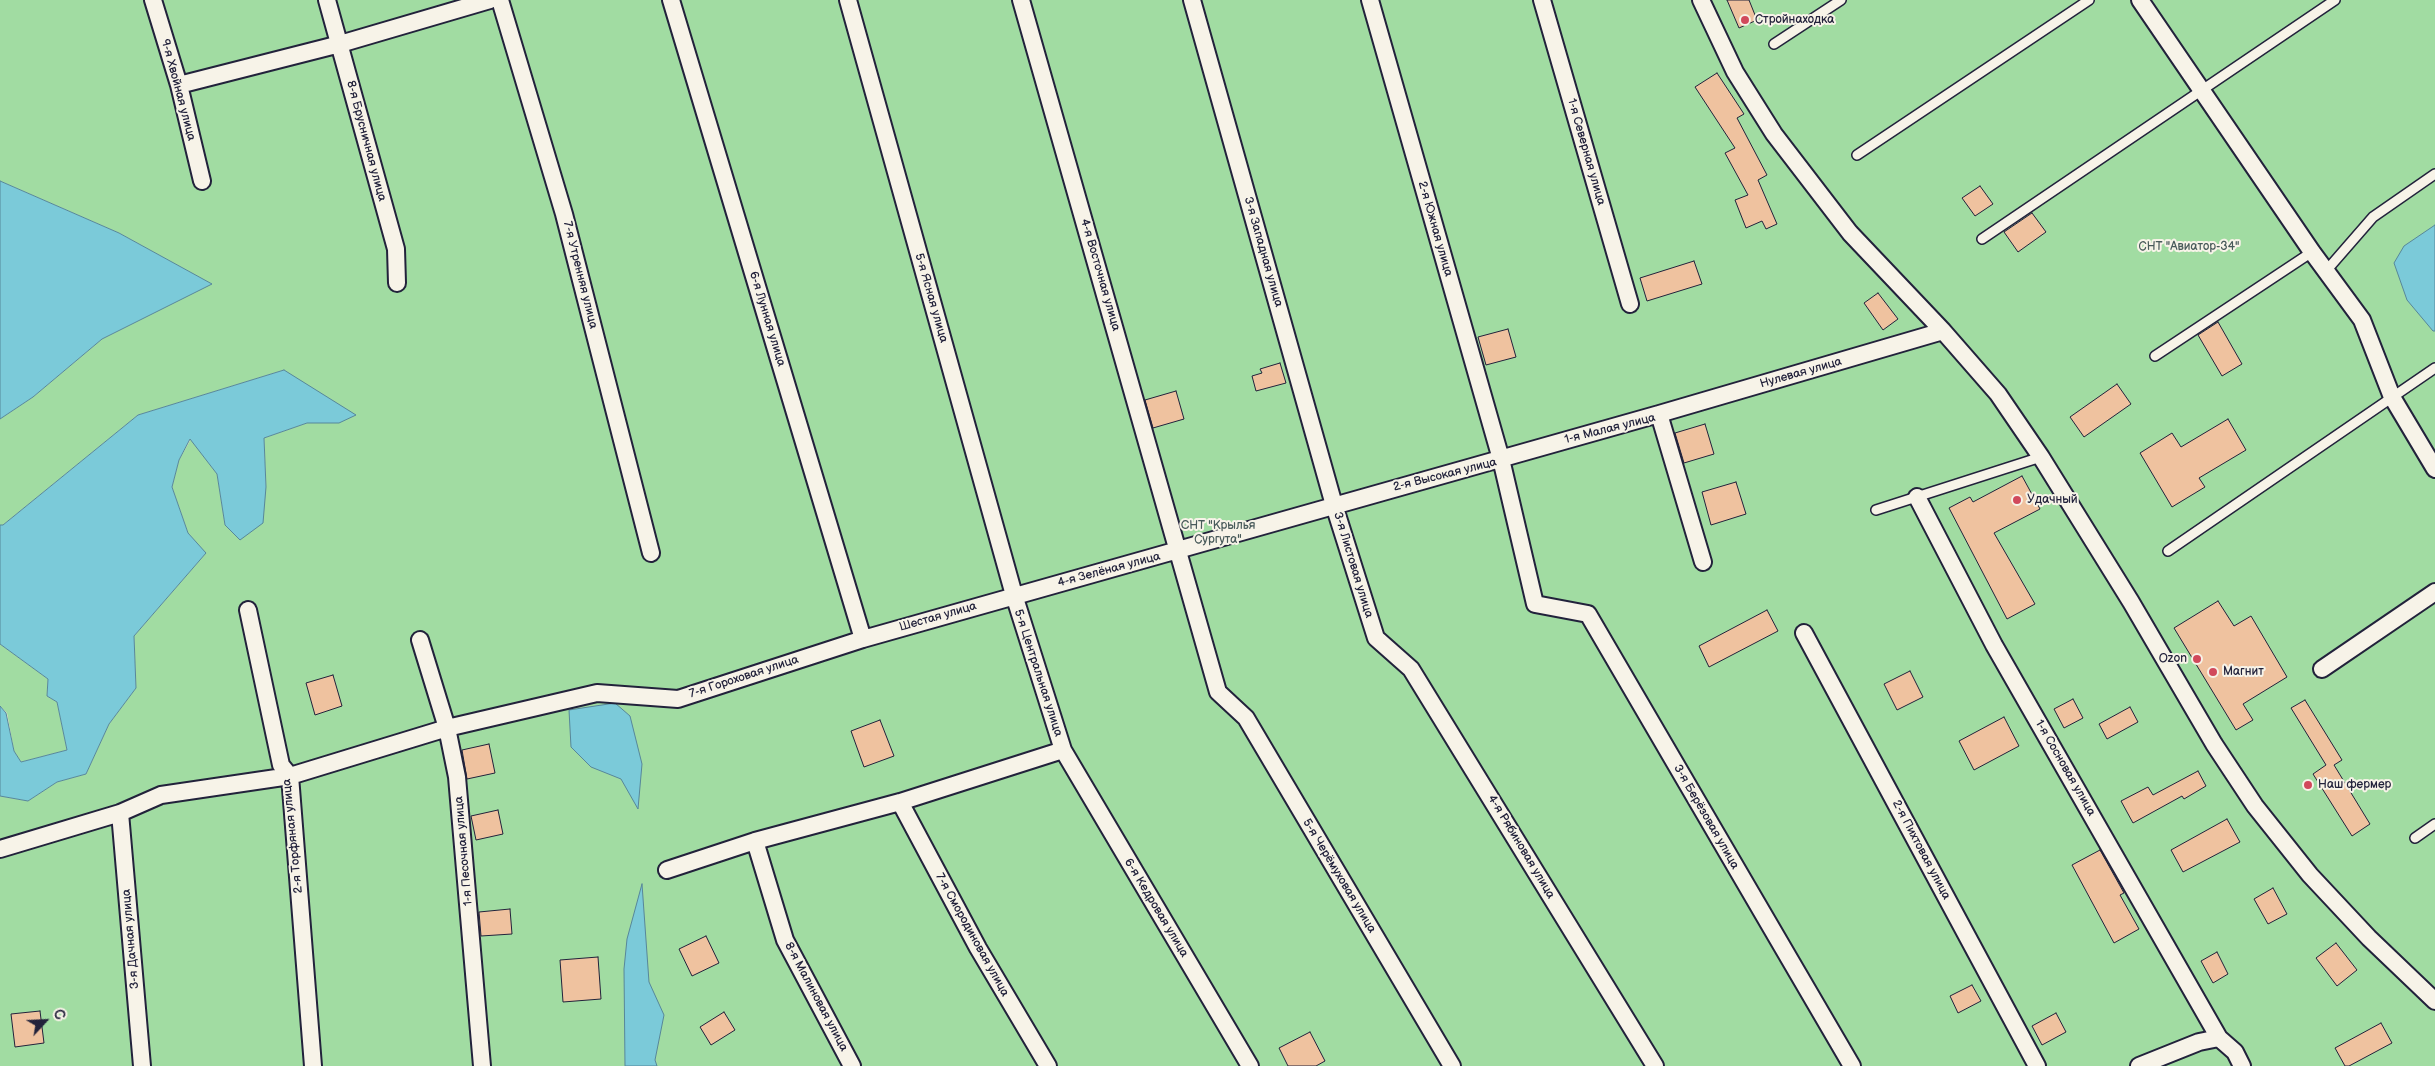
<!DOCTYPE html>
<html>
<head>
<meta charset="utf-8">
<style>
	body { margin:0 }
	#map { position:relative; width:2435px; height:1066px; overflow:hidden; background:#f5e9d9; font-family:"Balsamiq Sans",sans-serif }
	canvas { display:block }
	.north { position:absolute; left:20px; top:996px; width:50px; height:50px; -webkit-text-stroke:4px #f7f3e8; paint-order:stroke; rotate:65deg; font-size:14px; font-weight:700; line-height:20px; text-align:center; color:#22223b }
	.north::after { content:''; display:block; margin:auto; width:18px; height:22px; background:#22223b; clip-path:polygon(50% 0,100% 100%,50% 72%,0 100%) }
</style>
</head>
<body>
<div id="map">
<canvas width="2435" height="1066"></canvas>
<div class="north">С</div>
</div>
<script>
const c = document.querySelector('canvas').getContext('2d');
c.lineJoin = 'round';
function paint(path, color) {
  c.fillStyle = color;
  c.fill(path, 'evenodd');
}
function poly(rows) {
  const path = new Path2D();
  for (const r of rows) {
    path.moveTo(r[0], r[1]);
    for (let i = 2; i < r.length; i += 2) path.lineTo(r[i], r[i + 1]);
  }
  return path;
}
function trace(path, color, width, dash) {
  c.strokeStyle = color;
  c.lineWidth = width;
  c.lineCap = dash ? 'butt' : 'round';
  c.setLineDash(dash || []);
  c.stroke(path);
}
function label(font, color, halo, rows, align = 'center') {
  c.font = font + ' "Balsamiq Sans",sans-serif';
  c.lineWidth = 4;
  c.setLineDash([]);
  c.textBaseline = 'middle';
  c.strokeStyle = halo;
  c.fillStyle = color;
  for (const [text, x, y, turn = 0] of rows) {
    c.save();
    c.translate(x, y);
    c.rotate((+turn || 0) * Math.PI / 180);
    c.textAlign = isNaN(turn) ? turn : align;
    if (halo) c.strokeText(text, 0, 0);
    c.fillText(text, 0, 0);
    c.restore();
  }
}
paint(poly([
	[0,0,2435,0,2435,1066,0,1066,0,796,28,801,57,782,86,774,109,724,136,688,134,636,205,554,188,533,172,487,179,460,191,439,217,474,225,525,266,487,264,438,307,423,339,423,284,370,138,415,3,525,0,525,0,419,33,397,102,339,211,284,119,233,0,181],
	[0,644,48,679,47,696,57,702,67,750,21,762,14,751,7,713,0,706]
]), '#a1dca2');
const water = poly([
	[0,181,119,233,212,284,102,339,33,397,0,419,0,181],
	[2435,225,2435,331,2433,331,2407,300,2394,263,2404,246,2435,225],
	[284,370,356,415,339,423,307,423,264,438,266,487,263,523,240,540,225,525,217,474,190,439,179,460,172,487,188,533,206,553,134,636,136,688,109,724,86,774,57,782,28,801,0,796,0,706,6,713,14,751,21,762,67,750,57,702,47,696,48,679,0,644,0,525,3,525,138,415,284,370],
	[615,703,630,716,642,764,638,809,621,779,591,767,571,747,569,710,615,703],
	[642,884,649,982,664,1015,655,1060,657,1066,625,1066,624,969,627,939,642,884]
]);
paint(water, '#7bcad9');
trace(water, '#57879a', 1);
const building = poly([
	[1727,0,1749,0,1757,20,1739,28,1727,0],
	[1717,73,1744,114,1737,118,1767,175,1758,180,1777,224,1766,229,1762,221,1746,228,1735,200,1748,195,1725,153,1735,148,1695,87,1717,73],
	[1980,186,1993,204,1975,216,1962,198,1980,186],
	[2032,213,2046,232,2018,252,2004,232,2032,213],
	[1694,261,1702,284,1647,301,1640,278,1694,261],
	[1878,293,1898,319,1883,330,1864,303,1878,293],
	[2218,322,2242,364,2222,376,2198,335,2218,322],
	[1508,329,1516,357,1486,365,1478,337,1508,329],
	[1280,363,1286,383,1256,391,1252,376,1262,373,1260,369,1280,363],
	[2117,384,2131,404,2084,437,2070,417,2117,384],
	[1176,391,1184,419,1153,428,1145,400,1176,391],
	[2228,419,2246,450,2199,478,2205,487,2172,507,2140,453,2172,433,2181,447,2228,419],
	[1705,424,1714,454,1684,463,1675,433,1705,424],
	[2022,476,2040,509,1994,533,2035,604,2007,619,1949,508,1970,497,1973,502,2022,476],
	[1736,482,1746,514,1711,525,1702,492,1736,482],
	[2218,601,2234,626,2251,616,2287,677,2243,704,2253,720,2236,730,2174,628,2218,601],
	[1767,610,1778,631,1709,667,1699,646,1767,610],
	[1910,671,1923,697,1897,710,1884,684,1910,671],
	[333,675,342,706,315,715,306,683,333,675],
	[2073,699,2083,718,2064,728,2054,709,2073,699],
	[2305,700,2342,760,2334,765,2370,824,2352,836,2313,774,2326,765,2291,708,2305,700],
	[2130,707,2138,722,2107,739,2099,724,2130,707],
	[2004,717,2019,746,1974,770,1959,741,2004,717],
	[880,720,894,756,864,767,851,731,880,720],
	[489,744,495,773,467,779,462,750,489,744],
	[2198,771,2206,786,2184,799,2182,796,2133,823,2121,801,2148,787,2153,795,2198,771],
	[498,810,503,834,476,840,471,816,498,810],
	[2227,819,2240,842,2183,872,2171,850,2227,819],
	[2100,850,2124,893,2120,895,2139,929,2114,943,2072,865,2100,850],
	[2273,888,2287,914,2268,924,2254,899,2273,888],
	[510,909,512,934,481,936,479,912,510,909],
	[706,936,719,963,692,976,679,949,706,936],
	[2336,943,2357,970,2337,986,2316,958,2336,943],
	[2217,952,2228,974,2213,983,2201,961,2217,952],
	[598,957,601,999,563,1002,560,960,598,957],
	[1972,985,1981,1001,1958,1013,1950,996,1972,985],
	[40,1011,44,1043,15,1047,11,1014,40,1011],
	[724,1012,735,1030,711,1045,700,1027,724,1012],
	[2056,1013,2066,1032,2042,1045,2032,1026,2056,1013],
	[2381,1023,2392,1043,2349,1066,2345,1066,2335,1048,2381,1023],
	[1310,1032,1325,1061,1316,1066,1288,1066,1279,1048,1310,1032]
]);
paint(building, '#efc29f');
trace(building, '#22223b', 1);
const lane = poly([
	[1774,44,1841,0],
	[1857,155,2089,0],
	[1982,239,2335,0],
	[2326,271,2373,217,2435,174],
	[2155,356,2312,252],
	[1876,510,2041,457],
	[2168,551,2435,368],
	[2415,838,2435,824]
]);
const street = poly([
	[153,0,179,85,202,181],
	[327,0,396,249,397,283],
	[500,0,564,214,651,553],
	[671,0,863,639],
	[848,0,1014,595,1063,750,1250,1066],
	[1021,0,1218,692,1246,718,1452,1066],
	[1192,0,1334,505,1376,638,1411,669,1655,1066],
	[1370,0,1501,459,1535,604,1588,614,1852,1066],
	[1542,0,1630,304],
	[1701,0,1735,72,1774,134,1850,233,1943,331,1998,394,2041,457,2131,602,2214,744,2255,806,2310,875,2369,938,2435,1001],
	[2140,0,2312,252,2362,320,2392,397,2435,469],
	[179,85,340,44,490,0],
	[1659,414,1703,562],
	[1917,497,1994,645,2219,1038],
	[248,610,281,765,290,776,313,1066],
	[1804,633,2037,1066],
	[420,640,447,728,457,777,482,1066],
	[2322,669,2435,592],
	[900,802,978,948,1048,1066],
	[120,813,142,1066],
	[755,841,785,940,852,1066],
	[0,849,120,813,161,795,290,776,447,728,597,693,678,699,863,639,1659,414,1943,331],
	[667,870,755,841,900,802,1063,750],
	[2139,1066,2199,1042,2219,1038,2235,1052,2242,1066]
]);
trace(lane, '#22223b', 12);
trace(street, '#22223b', 20);
trace(lane, '#f7f3e8', 9);
trace(street, '#f7f3e8', 16);
for (const [x, y, r, color] of [
	[1745,20,5,"#d1495b"],
	[2017,500,5,"#d1495b"],
	[2197,659,5,"#d1495b"],
	[2213,672,5,"#d1495b"],
	[2308,785,5,"#d1495b"]
]) {
  const dot = new Path2D();
  dot.arc(x, y, r, 0, 2 * Math.PI);
  c.fillStyle = color;
  c.fill(dot);
  trace(dot, '#f7f3e8', 2);
}
label('12px', '#22223b', '#f7f3e8', [
	["Стройнаходка",1755,20],
	["Удачный",2027,500],
	["Ozon",2187,659,"right"],
	["Магнит",2223,672],
	["Наш фермер",2318,785]
], 'left');
label('12px', '#22223b', '#f7f3e8', [
	["9-я Хвойная улица",178,90,75],
	["8-я Брусничная улица",366,141,75],
	["1-я Северная улица",1586,152,74],
	["2-я Южная улица",1435,229,74],
	["3-я Западная улица",1263,252,74],
	["7-я Утренняя улица",580,275,76],
	["4-я Восточная улица",1100,275,74],
	["5-я Ясная улица",931,298,74],
	["6-я Лунная улица",767,319,73],
	["Нулевая улица",1801,373,-16],
	["1-я Малая улица",1610,429,-14],
	["2-я Высокая улица",1445,475,-14],
	["3-я Листовая улица",1353,565,73],
	["4-я Зелёная улица",1109,570,-15],
	["Шестая улица",938,617,-16],
	["5-я Центральная улица",1038,673,72],
	["7-я Гороховая улица",744,677,-18],
	["1-я Сосновая улица",2065,768,60],
	["3-я Берёзовая улица",1706,817,60],
	["2-я Торфяная улица",293,836,-96],
	["4-я Рябиновая улица",1521,847,59],
	["2-я Пихтовая улица",1921,850,62],
	["1-я Песочная улица",464,851,-95],
	["5-я Черёмуховая улица",1339,876,59],
	["6-я Кедровая улица",1156,908,59],
	["7-я Смородиновая улица",972,935,61],
	["3-я Дачная улица",131,939,-95],
	["8-я Малиновая улица",816,997,62]
]);
label('12px', '#485a5a', '#f7f3e8', [
	["СНТ \"Авиатор-34\"",2189,247],
	["CНТ \"Крылья",1218,526],
	["Сургута\"",1218,540]
]);
</script>
</body>
</html>
